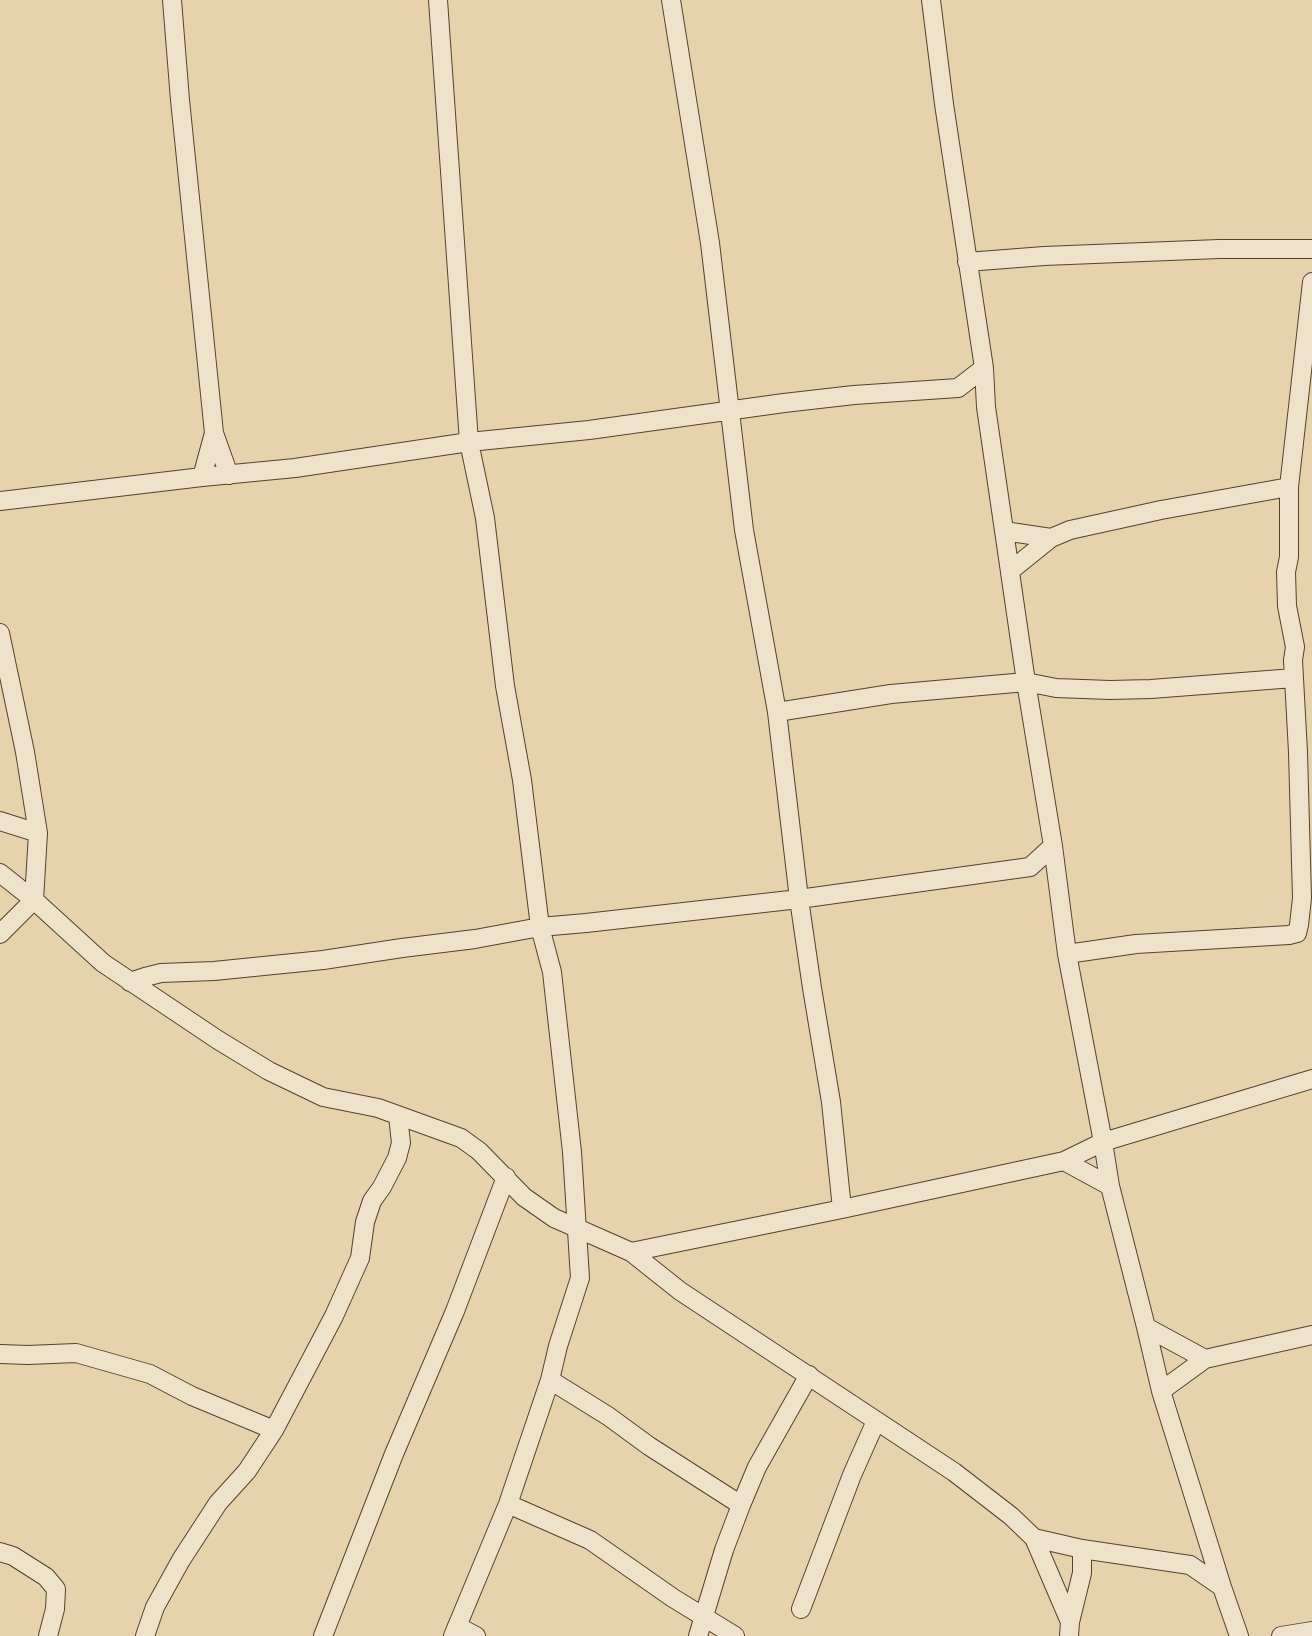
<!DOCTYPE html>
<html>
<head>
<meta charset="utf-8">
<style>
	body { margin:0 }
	canvas { display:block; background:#e6d2ad }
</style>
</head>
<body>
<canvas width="1312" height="1636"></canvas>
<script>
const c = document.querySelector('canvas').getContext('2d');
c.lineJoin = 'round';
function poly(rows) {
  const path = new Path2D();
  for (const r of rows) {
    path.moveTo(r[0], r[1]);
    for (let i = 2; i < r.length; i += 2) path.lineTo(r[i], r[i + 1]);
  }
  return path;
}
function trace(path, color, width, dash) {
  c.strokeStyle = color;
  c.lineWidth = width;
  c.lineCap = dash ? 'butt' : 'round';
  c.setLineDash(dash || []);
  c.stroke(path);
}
const minor = poly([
	[172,0,180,100,214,433,229,475],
	[438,0,469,442,485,518,505,686,522,780,540,927,552,972,572,1152,580,1278,558,1346,550,1380,508,1504,453,1636],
	[671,0,710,243,744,530,777,712,799,899,812,988,831,1102,842,1209],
	[931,0,944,104,984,368,986,407,1026,682,1053,846,1067,954,1103,1142,1110,1186,1146,1327,1161,1391,1222,1587,1239,1636],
	[967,262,1044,256,1219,249,1312,249],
	[202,477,214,433],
	[0,501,202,477,295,468,469,442,589,430,784,403,854,395,958,388,984,368],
	[1004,531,1051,538],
	[1010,571,1051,538,1070,530,1161,510,1289,487],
	[0,633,25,752,38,833,34,900,0,934],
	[777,712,891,694,1026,682,1056,688,1110,690,1151,689,1294,678],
	[0,821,38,833],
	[0,873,34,900,103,963,218,1040,269,1071,323,1097,378,1108,461,1138,479,1151,524,1197,554,1218,631,1252,680,1291,954,1472,1011,1516,1034,1538,1082,1549,1190,1565,1222,1587],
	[1067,954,1136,944,1289,935,1297,933,1299,925,1302,898,1298,752,1293,660,1295,647,1287,606,1286,572,1289,557,1289,487,1312,282],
	[130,982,145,977,161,973,214,971,323,960,402,948,475,939,540,927,586,923,799,899,1030,867,1053,846],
	[1064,1161,1110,1186],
	[631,1252,842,1209,1064,1161,1103,1142,1312,1079],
	[1146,1327,1205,1359],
	[0,1354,28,1355,76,1353,150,1374,192,1396,274,1430],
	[550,1380,608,1416,649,1446,741,1505],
	[1161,1391,1205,1359,1312,1335],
	[508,1504,590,1540,673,1598,735,1636],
	[1034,1538,1070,1622],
	[0,1552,13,1556,46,1577,56,1589,55,1609,48,1636],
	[801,1609,852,1475,876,1421],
	[457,1626,476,1636],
	[145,1636,155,1607,181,1560,218,1503,247,1471,274,1430,334,1316,360,1258,365,1222,372,1201,382,1187,397,1158,401,1143,398,1116],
	[323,1636,394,1454,455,1311,506,1177],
	[698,1636,724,1550,741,1505,757,1467,809,1375],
	[1069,1636,1070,1622,1082,1573,1082,1549],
	[1281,1636,1312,1631]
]);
trace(minor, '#58402f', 20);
trace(minor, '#efe2ca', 18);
</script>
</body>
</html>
